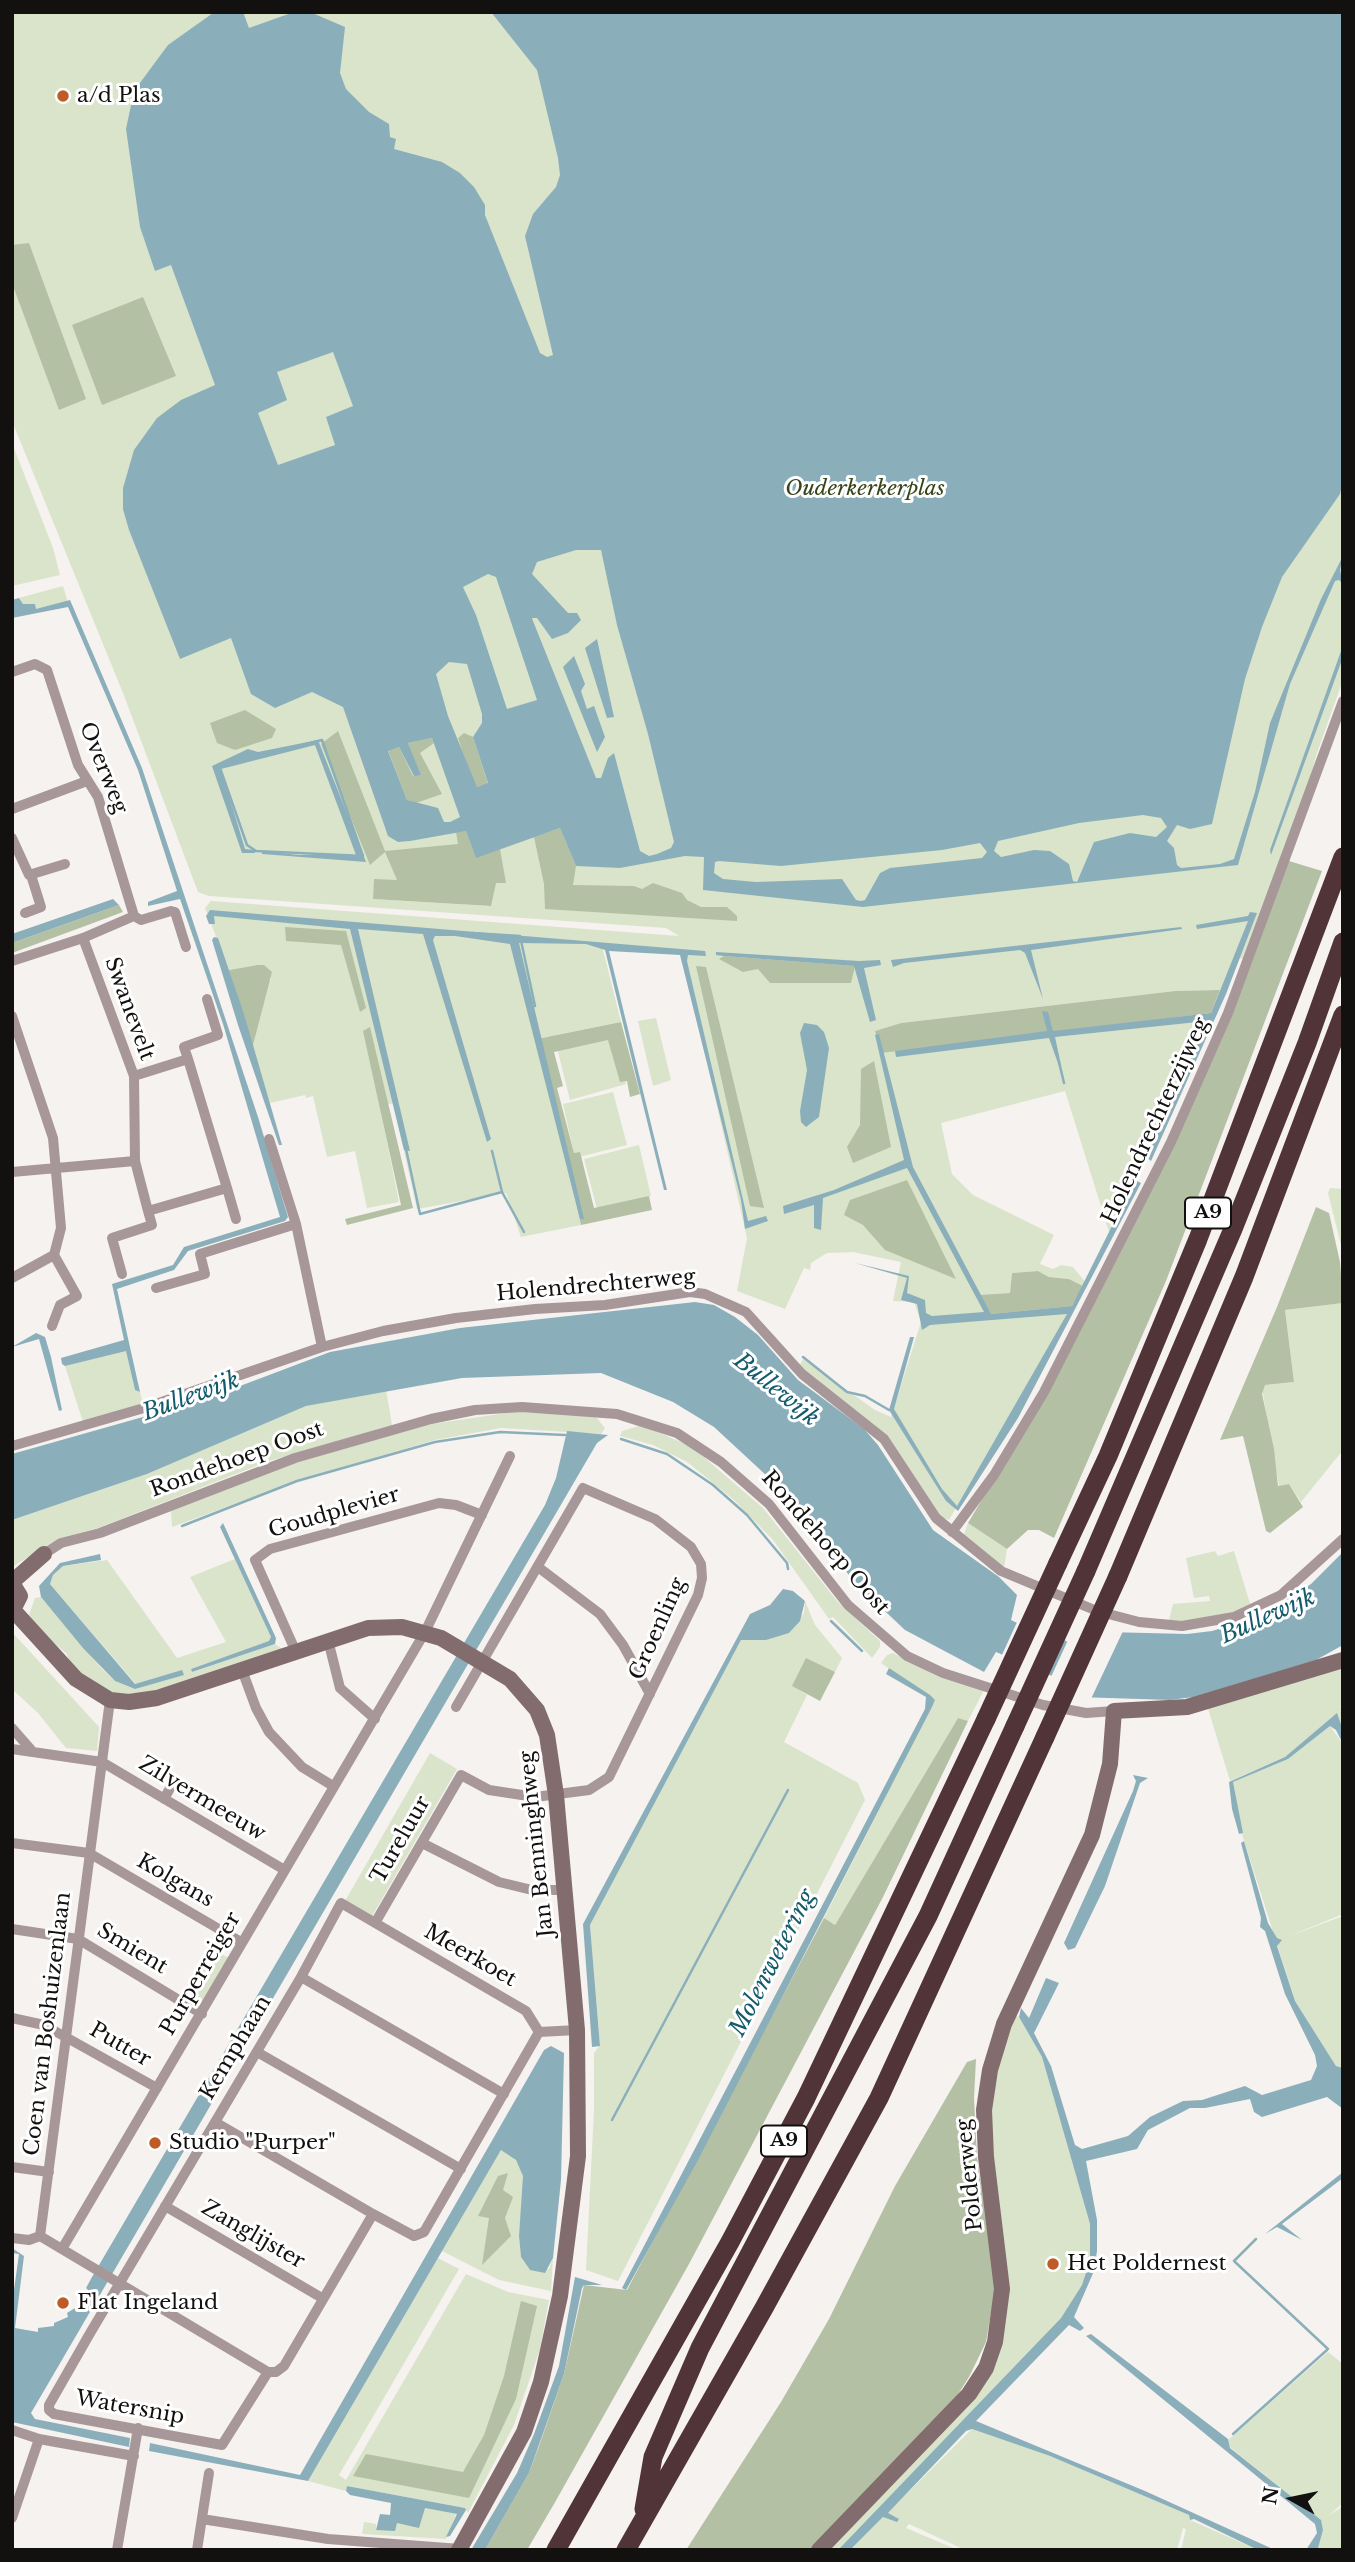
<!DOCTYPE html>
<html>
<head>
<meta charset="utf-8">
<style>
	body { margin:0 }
	#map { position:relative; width:1355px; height:2562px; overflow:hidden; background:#f6f2ef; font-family:"Libre Baskerville",serif }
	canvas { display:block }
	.frame { position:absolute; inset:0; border:14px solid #121110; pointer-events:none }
	.north { position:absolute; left:1257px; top:2464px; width:70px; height:70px; -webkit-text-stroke:5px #fff; paint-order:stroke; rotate:279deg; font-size:19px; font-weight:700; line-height:28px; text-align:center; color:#121110 }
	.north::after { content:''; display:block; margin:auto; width:24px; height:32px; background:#121110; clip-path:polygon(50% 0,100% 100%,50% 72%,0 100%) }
</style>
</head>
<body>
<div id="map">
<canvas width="1355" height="2562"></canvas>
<div class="frame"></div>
<div class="north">N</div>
</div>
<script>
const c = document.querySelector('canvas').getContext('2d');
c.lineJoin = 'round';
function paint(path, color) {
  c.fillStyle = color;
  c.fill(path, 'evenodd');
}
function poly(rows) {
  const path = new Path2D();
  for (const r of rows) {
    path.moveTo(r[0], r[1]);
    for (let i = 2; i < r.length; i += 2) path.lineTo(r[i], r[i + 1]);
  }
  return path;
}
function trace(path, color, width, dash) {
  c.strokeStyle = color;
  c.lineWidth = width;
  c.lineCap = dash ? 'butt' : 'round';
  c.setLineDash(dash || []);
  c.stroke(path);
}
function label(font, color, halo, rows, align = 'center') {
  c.font = font + ' "Libre Baskerville",serif';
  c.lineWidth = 6;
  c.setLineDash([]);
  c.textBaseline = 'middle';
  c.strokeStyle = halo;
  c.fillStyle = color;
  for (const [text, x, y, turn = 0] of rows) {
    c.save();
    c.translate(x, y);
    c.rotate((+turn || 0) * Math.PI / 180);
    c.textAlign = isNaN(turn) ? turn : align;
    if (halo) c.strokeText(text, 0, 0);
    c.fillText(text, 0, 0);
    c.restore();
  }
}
paint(poly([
	[12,12,1343,12,1343,680,1317,753,1260,957,1233,959,1220,990,1175,991,901,1023,875,1031,1053,1031,1211,1013,1110,1235,1065,1091,941,1123,952,1174,973,1195,1054,1235,1040,1264,1053,1269,1061,1265,1073,1267,1086,1283,1083,1286,1069,1279,1049,1277,1038,1271,1012,1273,1010,1293,978,1295,1072,1306,949,1520,941,1517,892,1446,798,1368,803,1359,875,1410,891,1417,921,1322,914,1302,893,1301,901,1262,853,1252,827,1253,811,1263,810,1270,804,1268,785,1309,737,1291,747,1238,682,953,602,946,621,1022,537,1039,581,1225,521,1237,506,1193,417,1209,393,1103,380,1107,399,1202,367,1208,355,1151,327,1157,313,1096,306,1098,305,1095,270,1103,252,1049,267,985,271,979,256,965,229,970,205,908,211,901,679,936,666,928,209,896,198,892,123,693,12,421],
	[374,887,494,891,490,906,373,899],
	[12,443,53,548,60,575,12,586],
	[63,586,69,606,36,609,23,604,19,598],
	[656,1018,671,1080,653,1086,638,1021],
	[613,1036,626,1084,570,1100,557,1048],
	[613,1092,627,1145,575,1158,563,1104],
	[639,1145,651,1196,597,1209,584,1159],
	[1330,1188,1343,1189,1343,1253,1328,1193],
	[1343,1303,1343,1450,1301,1502,1289,1484,1279,1486,1262,1389,1265,1385,1294,1382,1285,1310],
	[126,1350,135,1390,140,1392,143,1405,83,1422,65,1366],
	[386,1390,392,1425,269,1461,98,1528,58,1539,12,1567,12,1520,147,1474,306,1406],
	[520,1411,596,1417,605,1428,601,1434,501,1428,435,1440,297,1481,172,1527,171,1511,295,1463,425,1425],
	[642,1425,692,1447,763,1508,837,1601,880,1641,880,1647,872,1658,833,1617,829,1619,773,1540,733,1499,687,1462,653,1445,620,1436,622,1431],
	[968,1523,1007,1549,1004,1568,963,1537],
	[1215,1551,1218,1556,1234,1551,1251,1607,1242,1612,1178,1622,1169,1620,1173,1604,1210,1601,1209,1596,1194,1598,1186,1558],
	[235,1559,271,1637,270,1641,191,1669,192,1672,275,1644,284,1650,178,1686,133,1695,118,1695,93,1685,70,1665,67,1654,40,1631,29,1615,35,1598,41,1597,103,1670,115,1681,135,1689,181,1671,136,1684,50,1584,53,1575,63,1566,107,1560,177,1658,226,1642,190,1577],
	[805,1601,815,1625,842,1658,835,1672,806,1659,793,1686,807,1695,784,1742,858,1783,865,1800,618,2281,586,2270,594,2110,594,2053,600,2045,590,1925,741,1640,789,1633,804,1613],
	[12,1632,99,1727,97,1751,66,1748,38,1713,12,1689],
	[893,1653,941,1678,984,1690,968,1721,958,1718,835,1925,824,1918,935,1700,881,1663,887,1655],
	[1343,1665,1343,1701,1340,1707,1343,1708,1343,1730,1337,1714,1285,1757,1230,1781,1207,1705],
	[1330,1726,1343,1744,1343,1914,1287,1937,1343,1916,1343,2068,1336,2066,1295,2001,1242,1834,1233,1782,1288,1759],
	[430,1753,457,1769,371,1918,345,1901],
	[209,1948,231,1959,204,2004,183,1993],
	[1013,2015,1019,2017,1042,2057,1090,2224,1090,2260,1082,2285,1061,2318,838,2550,824,2550,992,2365,990,2142,992,2085],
	[501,2150,512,2155,522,2170,525,2183,519,2236,521,2257,530,2270,549,2269,553,2258,551,2291,499,2280,442,2251],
	[438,2258,459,2269,339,2475,346,2480,466,2274,508,2292,549,2300,540,2349,514,2425,468,2513,465,2508,347,2486,346,2491,308,2481],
	[1328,2352,1343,2364,1343,2503,1328,2516,1343,2506,1343,2550,1316,2550,1323,2530,1320,2520,1230,2447,1228,2440],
	[972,2429,1050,2456,1189,2515,1190,2520,1258,2550,1181,2550,1186,2529,1183,2528,1177,2550,965,2550,909,2524,906,2528,958,2550,850,2550],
	[424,2507,456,2514,446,2539,362,2534,364,2522,376,2524,376,2530,397,2523]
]), '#d9e4cb');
paint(poly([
	[29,243,86,399,59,410,12,283,12,245],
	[143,297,176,376,102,405,72,325],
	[245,710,276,729,272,738,235,750,217,743,210,723],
	[338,731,385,851,458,844,456,832,466,831,476,857,500,849,506,883,496,883,491,906,373,899,374,879,397,880,385,852,370,865,321,744],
	[464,733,473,737,488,784,477,787,473,783,458,738],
	[432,738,434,743,420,753,442,794,416,803,407,800,388,750,399,747,413,776,420,774,408,743],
	[560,828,576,866,573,885,634,886,642,889,653,883,682,893,687,900,701,907,727,907,737,916,737,921,545,909,544,884,534,837],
	[1289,861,1322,871,1166,1281,1054,1538,1039,1530,1028,1530,1007,1549,968,1523,1063,1363,1129,1232],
	[119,905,123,912,12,953,12,943],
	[285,927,346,931,366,1008,360,1012,341,945,286,941],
	[724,956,855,966,851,983,770,983,758,969,743,972,719,959],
	[257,965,264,965,272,972,252,1049,229,970],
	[696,966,706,967,764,1208,750,1206],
	[1220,990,1211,1013,881,1053,875,1031,901,1023,1175,991],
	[621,1022,640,1094,630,1097,627,1081,620,1082,608,1040,554,1052,563,1086,557,1088,574,1153,580,1152,594,1208,649,1196,652,1210,581,1225,537,1039],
	[370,1027,413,1208,347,1225,345,1219,401,1205,363,1031],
	[874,1061,891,1147,853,1163,847,1147,860,1125,861,1069],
	[907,1180,956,1279,885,1250,863,1225,844,1215,850,1200],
	[1316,1207,1329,1213,1340,1262,1343,1303,1285,1310,1294,1382,1265,1385,1262,1394,1274,1449,1278,1486,1289,1484,1303,1507,1270,1533,1266,1531,1243,1436,1220,1440,1277,1307],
	[1038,1271,1049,1277,1069,1279,1083,1286,1072,1306,991,1314,978,1295,1010,1293,1012,1273],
	[806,1658,835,1672,820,1701,792,1686],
	[958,1718,968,1721,883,1897,689,2264,554,2504,527,2550,485,2550,529,2473,539,2446,564,2374,584,2285,627,2290,824,1918,835,1925],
	[976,2059,974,2098,977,2157,995,2277,994,2296,986,2342,969,2377,953,2402,811,2550,686,2550,781,2402,829,2319,895,2186,967,2062],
	[508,2173,503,2190,513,2197,505,2218,511,2236,482,2265,489,2218,478,2216,498,2176],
	[521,2301,537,2306,516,2399,469,2498,353,2476,366,2454,463,2472,484,2435,504,2376]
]), '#b4c0a3');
paint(poly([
	[243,12,249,28,294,12,310,12,345,27,340,73,346,89,369,112,389,124,390,137,396,139,394,149,442,162,460,173,474,187,485,205,485,215,540,353,547,357,553,355,525,236,533,214,556,187,560,175,558,158,537,70,491,12,1343,12,1343,480,1340,494,1282,577,1262,627,1245,679,1212,824,1190,829,1177,825,1167,841,1174,848,1177,865,1181,868,1220,864,1234,859,1255,792,1270,723,1321,599,1343,556,1340,570,1343,584,1339,580,1335,581,1290,684,1238,865,863,907,703,890,704,857,685,856,620,868,576,866,560,828,476,858,466,831,410,841,398,842,388,836,343,707,312,692,275,708,251,694,231,638,180,659,129,530,123,509,123,488,134,450,157,418,181,400,215,385,171,265,155,271,140,227,126,129,134,91,168,45,213,13],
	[333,352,353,406,326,417,335,445,278,465,258,413,287,400,277,372],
	[576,550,601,550,617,625,648,734,674,842,671,848,657,854,649,856,640,851,614,753,608,758,601,778,596,778,533,621,532,618,537,618,552,639,568,633,581,620,577,613,568,613,532,574,537,562],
	[488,574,496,577,537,700,507,709,476,615,463,587],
	[449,662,467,664,482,714,482,723,473,737,488,783,477,787,448,716,436,674],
	[432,738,460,817,450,822,444,822,438,808,407,800,388,751,399,747,414,776,421,775,408,743],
	[1143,815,1161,818,1167,827,1156,837,1130,833,1094,842,1077,882,1073,881,1069,864,1050,851,1034,850,1001,857,994,851,998,841,1079,823],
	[980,843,987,852,982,858,890,868,880,873,865,900,861,901,856,900,842,879,756,882,723,879,714,873,715,862,719,861,781,866,942,850],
	[19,598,23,604,35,604,36,609,70,600,142,768,258,1117,288,1217,285,1221,188,1251,174,1270,117,1289,140,1392,135,1390,126,1351,65,1366,62,1364,61,1358,124,1340,112,1284,173,1265,184,1247,280,1217,223,1024,180,899,148,906,148,902,177,891,138,770,68,607,12,618,12,600],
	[597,639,614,717,607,718,585,648],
	[1341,651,1343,657,1271,855,1270,850],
	[574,656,585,684,581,691,587,709,594,706,605,737,597,752,563,667],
	[318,740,366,862,262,854,262,851,299,855,356,855,315,745,221,769,245,849,255,850,255,853,242,853,212,766,248,749,258,752],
	[113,899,119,905,12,943,12,934],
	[210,910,705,951,706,956,688,955,687,961,748,1221,766,1216,768,1221,745,1229,741,1200,680,955,609,951,667,1190,664,1190,605,950,586,944,519,943,584,1219,580,1219,510,944,455,936,435,936,433,940,491,1139,487,1142,423,934,358,929,410,1151,404,1150,350,929,214,916,215,924,209,924,206,916],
	[1250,912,1257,913,1226,994,1151,1161,1145,1156,1207,1021,1055,1037,1061,1065,1059,1066,1049,1038,896,1057,895,1051,1047,1031,1042,1011,1048,1012,1053,1031,1211,1013,1248,921,1197,929,1196,925,1248,916],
	[1181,927,1182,929,1031,950,1043,999,1025,953,1020,950,904,963,893,967,891,960],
	[214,937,218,938,244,1014,282,1145,279,1145,238,1025,212,940],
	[716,952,859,961,880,960,881,965,864,968,876,1020,870,1022,854,966,724,956,716,955],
	[804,1023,817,1025,824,1032,829,1048,819,1117,806,1127,801,1122,800,1111,807,1070,800,1033],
	[879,1034,913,1167,991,1314,1072,1306,1135,1180,1141,1183,1018,1418,958,1511,946,1501,889,1410,910,1337,914,1337,894,1409,942,1489,957,1506,1067,1314,930,1325,922,1330,917,1304,901,1300,907,1278,855,1263,909,1276,907,1293,925,1300,926,1313,932,1316,984,1312,907,1168,823,1198,821,1230,814,1228,814,1205,784,1214,783,1206,834,1190,904,1160,875,1035],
	[695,1302,714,1305,735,1317,758,1335,798,1380,864,1429,878,1445,933,1530,999,1577,1017,1595,1011,1620,1032,1630,1036,1626,1094,1655,1106,1632,1187,1634,1212,1631,1264,1615,1311,1584,1343,1552,1343,1645,1316,1660,1193,1697,1170,1700,1078,1697,1080,1688,996,1652,984,1672,905,1630,854,1582,794,1501,714,1427,673,1402,601,1373,462,1378,306,1406,147,1474,12,1520,12,1454,203,1400,330,1352,460,1328],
	[36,1333,45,1337,51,1357,62,1410,59,1411,39,1339,12,1347],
	[567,1431,608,1435,597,1443,31,2413,35,2419,130,2438,129,2447,12,2422,12,2304,19,2254,12,2253,12,2248,24,2256,15,2328,38,2332,38,2328,54,2326,54,2323,68,2317,67,2313,80,2305,78,2302,88,2290,86,2288,92,2277,545,1505,556,1478],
	[223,1523,276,1638,275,1644,192,1672,191,1669,269,1641,271,1637,220,1527],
	[100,1554,101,1560,63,1566,53,1575,50,1584,135,1684,182,1670,184,1675,135,1689,115,1681,83,1648,41,1597,39,1586,60,1563],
	[783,1589,793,1591,805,1601,800,1621,789,1633,766,1640,741,1640,590,1925,600,2046,592,2047,583,1924,750,1614,770,1605],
	[889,1668,930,1695,935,1700,932,1707,697,2162,626,2290,622,2288,925,1709,926,1697,886,1674],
	[1337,1713,1343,1730,1343,1744,1336,1730,1330,1726,1288,1759,1233,1782,1243,1833,1239,1834,1232,1809,1229,1782,1285,1757],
	[1133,1775,1148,1778,1140,1783,1105,1886,1075,1948,1068,1950,1064,1943,1133,1791,1136,1781],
	[1244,1841,1268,1923,1277,1938,1282,1940,1277,1946,1295,2001,1336,2066,1343,2068,1343,2109,1327,2097,1262,2117,1254,2112,1250,2099,1205,2108,1190,2108,1148,2130,1137,2149,1086,2161,1097,2220,1097,2251,1094,2271,1074,2317,1084,2328,1080,2331,1069,2325,976,2421,1145,2491,1275,2550,1258,2550,1194,2519,1190,2520,1189,2515,1050,2456,972,2429,966,2431,888,2513,899,2519,897,2522,883,2517,850,2550,838,2550,1061,2318,1082,2285,1090,2260,1090,2224,1042,2057,1019,2017,1021,2008,1029,2018,1046,1978,1059,1983,1034,2033,1051,2066,1075,2145,1082,2149,1128,2136,1150,2117,1183,2101,1202,2100,1245,2086,1262,2095,1311,2080,1317,2066,1315,2055,1285,1994,1265,1931,1260,1927,1261,1918,1241,1843],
	[551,2046,564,2053,561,2180,553,2258,545,2273,530,2270,521,2257,519,2236,523,2176,516,2160,501,2150,308,2481,149,2451,150,2443,300,2475,544,2050],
	[1343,2172,1343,2178,1282,2224,1302,2240,1277,2227,1265,2234],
	[575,2277,602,2285,584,2285,582,2288,564,2374,529,2473,485,2550,471,2550,517,2473,534,2434,559,2366],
	[1091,2334,1228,2439,1230,2448,1321,2520,1323,2530,1318,2548,1306,2550,1317,2533,1315,2524,1086,2336],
	[347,2486,465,2508,466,2510,450,2536,446,2537,457,2514,425,2508,419,2528,397,2523,395,2531,376,2530,380,2514,390,2515,391,2503,350,2495,346,2491]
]), '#8bafba');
paint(poly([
	[1018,1620,1031,1626,1037,1623,1065,1636,1046,1677,1001,1657],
	[1124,1629,1090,1701,1076,1700,1076,1691,1050,1679,1069,1638,1093,1650,1104,1630]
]), '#f6f2ef');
trace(poly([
	[322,740,363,856,256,851,247,845,219,765,322,740],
	[472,933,520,936,535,1006],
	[1059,1062,1064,1083],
	[406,1149,420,1214,502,1192],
	[492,1151,502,1192,524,1232],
	[803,1357,847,1392,865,1396,889,1410],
	[621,1439,667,1454,713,1485,747,1515,787,1563,788,1569],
	[182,1526,297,1481,435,1442,500,1432,565,1435],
	[831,1621,862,1651],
	[612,2120,788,1790],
	[1256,2239,1234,2261,1328,2349],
	[1233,2434,1327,2350]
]), '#8bafba', 2.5);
trace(poly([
	[12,672,35,664,47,670,78,765,98,797,134,916],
	[12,809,87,781],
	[12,838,29,875,65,864],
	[25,913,41,907,31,875],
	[83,938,134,1076,188,1059,184,1047,218,1035,207,999],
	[12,961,83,938,134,916,141,920,171,911,175,912,186,947],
	[12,1016,53,1138,61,1228,54,1255,12,1278],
	[134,1076,135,1161],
	[269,1139,296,1224,322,1347],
	[12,1172,135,1161,148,1211,227,1188,188,1059],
	[227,1188,236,1219],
	[122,1274,112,1238,152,1225,148,1211],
	[156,1288,205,1274,200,1254,296,1224],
	[52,1326,60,1305,77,1296,54,1255],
	[12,1446,144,1408,322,1347,383,1331,456,1318,535,1309,605,1305,690,1292,705,1294,746,1312,802,1374,884,1439,936,1518,1001,1571,1097,1611,1139,1622,1182,1626,1234,1617,1281,1595,1343,1539],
	[952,1532,994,1475,1044,1392,1171,1142,1228,1013,1343,701],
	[44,1554,61,1543,100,1533,295,1458,431,1419,475,1410,522,1407,617,1414,677,1433,721,1462,769,1504,848,1605,907,1656,943,1673,1043,1705,1086,1713,1114,1711],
	[538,1567,600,1614,623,1645,650,1694],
	[425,1632,510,1456],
	[328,1640,340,1688,375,1719],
	[296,1652,255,1560,270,1549,439,1503,456,1505,482,1515],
	[242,1670,256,1708,269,1732,302,1767,333,1786],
	[110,1700,40,2236,268,2372,276,2372,284,2366,373,2214,414,2236,424,2232,539,2032],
	[12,1728,33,1752],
	[12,1749,102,1762,283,1869],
	[164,1799,174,1781],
	[12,1843,89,1853,241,1942],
	[422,1843,499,1882,532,1890,563,1890],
	[375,1923,461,1775,489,1790,535,1797,589,1790,609,1777,698,1595,702,1578,701,1564,691,1547,655,1519,583,1488,456,1707],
	[12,1929,78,1939,202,2014],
	[301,1977,504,2094],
	[12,2018,44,2025,157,2088],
	[539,2032,577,2030],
	[257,2052,461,2169],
	[215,2122,373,2214],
	[12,2167,49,2172],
	[165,2206,322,2298],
	[12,2238,29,2240,40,2236],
	[62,2249,425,1632],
	[268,2372,222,2445,54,2414,49,2410,49,2405,89,2335,301,1977,341,1903,526,2011,539,2032],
	[12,2430,39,2439,134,2456],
	[12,2518,39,2439],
	[202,2519,328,2539,460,2549],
	[117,2550,138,2428],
	[197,2550,209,2473]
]), '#a79799', 10);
trace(poly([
	[12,1582,44,1554],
	[12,1583,20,1596,12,1612],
	[14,1611,76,1679,110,1700,129,1702,157,1698,368,1628,402,1627,441,1638,510,1679,537,1710,547,1735,556,1795,577,2030,578,2156,560,2296,541,2382,524,2432,459,2550],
	[819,2550,969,2394,986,2368,995,2342,1002,2289,986,2157,984,2110,990,2070,1004,2024,1092,1835,1110,1764,1114,1711,1187,1707,1343,1660]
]), '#826c6e', 16);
trace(poly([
	[1058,1563,1108,1456,1198,1239,1343,857],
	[1086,1571,1233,1229,1307,1043,1343,942],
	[1118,1576,1244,1277,1343,1015],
	[644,2509,653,2457,700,2348,928,1916,1015,1726],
	[556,2550,730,2242,806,2098,986,1719],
	[626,2550,764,2308,879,2098,1045,1737]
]), '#513437', 19);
trace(poly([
	[986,1719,1058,1563],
	[1015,1726,1086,1571],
	[1045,1737,1118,1576]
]), '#513437', 19);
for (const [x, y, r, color] of [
	[63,96,7,"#bf5b26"],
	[155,2143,7,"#bf5b26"],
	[1053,2264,7,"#bf5b26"],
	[63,2303,7,"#bf5b26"]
]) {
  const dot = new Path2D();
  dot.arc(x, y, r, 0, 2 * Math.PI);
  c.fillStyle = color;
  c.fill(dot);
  trace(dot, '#fff', 2.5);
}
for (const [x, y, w] of [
	[1208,1213,46],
	[784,2141,46]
]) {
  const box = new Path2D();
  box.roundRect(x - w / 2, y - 15.5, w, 31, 5);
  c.fillStyle = '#fff';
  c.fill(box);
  trace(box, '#121110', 2);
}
label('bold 19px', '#121110', null, [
	["A9",1208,1213],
	["A9",784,2141]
]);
label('21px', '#121110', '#fff', [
	["a/d Plas",77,96],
	["Studio \"Purper\"",169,2143],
	["Het Poldernest",1067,2264],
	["Flat Ingeland",77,2303]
], 'left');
label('italic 21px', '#364517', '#fff', [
	["Ouderkerkerplas",865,489]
]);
label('21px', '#121110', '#fff', [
	["Overweg",103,768,68],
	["Swanevelt",129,1009,70],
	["Holendrechterzijweg",1156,1121,-65],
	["Holendrechterweg",596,1286,-5],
	["Rondehoep Oost",237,1460,-20],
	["Goudplevier",334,1513,-16],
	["Rondehoep Oost",825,1543,49],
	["Groenling",658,1629,-66],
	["Zilvermeeuw",202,1799,31],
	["Tureluur",401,1840,-60],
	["Jan Benninghweg",537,1844,-96],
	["Kolgans",175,1881,30],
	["Smient",132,1949,31],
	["Meerkoet",470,1956,30],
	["Purperreiger",201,1974,-60],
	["Coen van Boshuizenlaan",48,2024,-83],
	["Putter",120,2045,30],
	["Kemphaan",236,2048,-59],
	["Polderweg",970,2175,-96],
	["Zanglijster",253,2235,30],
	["Watersnip",130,2408,10]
]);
label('italic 23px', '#145b6c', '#fff', [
	["Bullewijk",776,1390,39],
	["Bullewijk",191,1397,-20],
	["Bullewijk",1268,1617,-24],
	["Molenwetering",773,1963,-63]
]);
</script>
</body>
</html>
